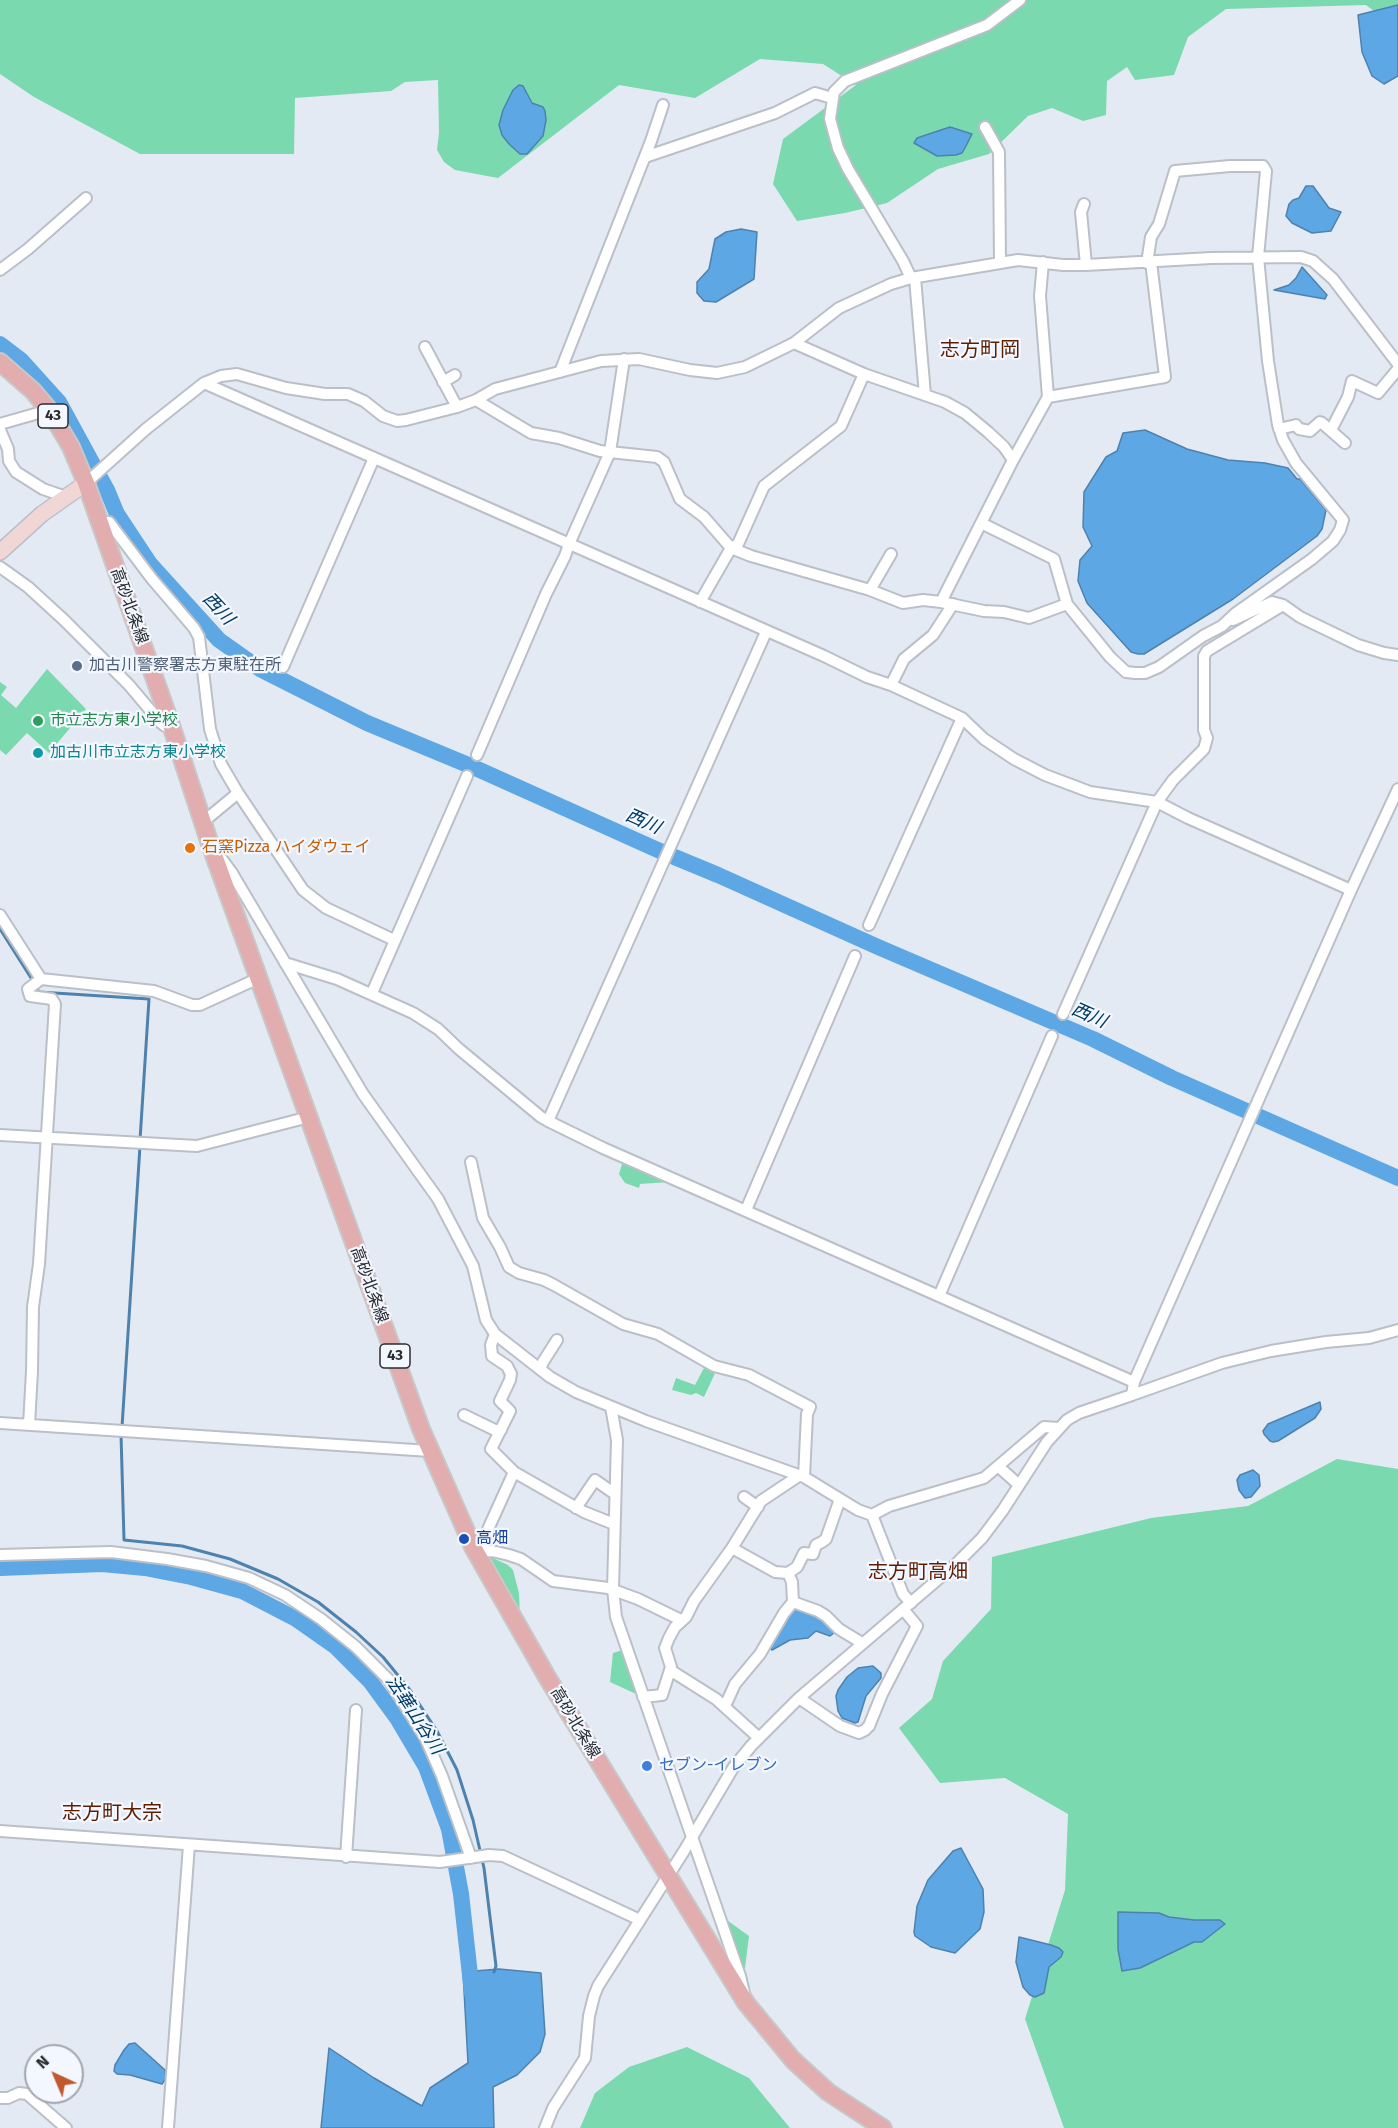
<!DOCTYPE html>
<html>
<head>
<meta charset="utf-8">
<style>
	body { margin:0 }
	#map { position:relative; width:1398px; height:2128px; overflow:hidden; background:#e4eaf3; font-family:"Fira Sans",sans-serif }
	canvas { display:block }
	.north { position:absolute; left:24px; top:2044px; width:60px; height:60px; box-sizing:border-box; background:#f3f7ff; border:2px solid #a3a6ac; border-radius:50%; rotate:316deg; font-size:16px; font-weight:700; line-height:24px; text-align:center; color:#2a2c2f }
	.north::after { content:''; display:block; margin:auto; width:21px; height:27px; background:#c0592e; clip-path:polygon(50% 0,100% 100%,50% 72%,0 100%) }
</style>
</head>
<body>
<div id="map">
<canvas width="1398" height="2128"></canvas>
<div class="north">N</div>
</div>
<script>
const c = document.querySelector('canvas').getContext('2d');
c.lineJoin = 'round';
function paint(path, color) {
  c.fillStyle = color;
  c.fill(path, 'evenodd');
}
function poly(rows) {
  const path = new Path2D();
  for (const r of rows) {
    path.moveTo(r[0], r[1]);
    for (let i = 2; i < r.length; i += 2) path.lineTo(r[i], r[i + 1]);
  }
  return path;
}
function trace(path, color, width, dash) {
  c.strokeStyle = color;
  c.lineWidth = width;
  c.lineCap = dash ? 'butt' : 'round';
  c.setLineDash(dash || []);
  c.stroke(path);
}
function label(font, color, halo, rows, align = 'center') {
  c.font = font + ' "Fira Sans","Noto Sans JP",sans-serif';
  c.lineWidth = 4.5;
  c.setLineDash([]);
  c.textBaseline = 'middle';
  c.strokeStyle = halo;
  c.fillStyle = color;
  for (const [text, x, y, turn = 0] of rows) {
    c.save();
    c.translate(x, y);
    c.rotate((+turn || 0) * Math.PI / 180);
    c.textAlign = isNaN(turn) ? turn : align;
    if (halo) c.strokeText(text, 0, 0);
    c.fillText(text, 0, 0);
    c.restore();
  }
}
paint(poly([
	[0,0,1398,0,1398,29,1366,5,1226,9,1188,37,1174,75,1135,80,1127,67,1107,81,1106,115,1083,121,1052,108,1028,116,989,154,938,169,887,203,845,213,797,221,773,184,783,139,856,85,823,64,760,59,695,98,619,85,498,178,455,170,444,162,437,150,439,133,438,80,405,82,391,91,295,98,294,154,140,154,34,97,0,74],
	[47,669,86,709,49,753,27,733,6,755,0,750,0,682,7,687,1,695,16,708],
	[623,1161,670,1182,640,1184,639,1188,625,1183,619,1174],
	[705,1366,716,1371,704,1397,696,1393,691,1395,672,1390,676,1378,695,1385],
	[1337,1459,1398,1469,1398,2128,1064,2128,1025,2019,1065,1890,1068,1814,1005,1778,940,1783,899,1728,932,1699,943,1661,991,1609,992,1557,1151,1518,1248,1506],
	[486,1555,508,1565,513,1570,519,1593,520,1618],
	[623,1650,637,1693,636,1694,610,1682,613,1653],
	[724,1918,749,1936,744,1976],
	[687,2047,749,2078,790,2128,580,2128,595,2093,629,2067]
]), '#7bd9af');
const water = poly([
	[1398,5,1398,76,1384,84,1372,76,1362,52,1358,15,1398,5],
	[519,85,523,86,532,103,543,107,545,111,546,120,543,136,527,154,520,154,509,144,502,135,499,125,503,110,513,90,519,85],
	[950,127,972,134,966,146,962,153,956,155,937,156,914,143,917,138,950,127],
	[1306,186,1313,186,1329,208,1341,212,1331,231,1312,233,1292,223,1286,216,1289,204,1293,200,1299,198,1306,186],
	[741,229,757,232,754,279,716,302,704,301,697,293,697,282,709,269,715,239,726,232,741,229],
	[1302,267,1327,295,1325,299,1274,290,1289,285,1296,278,1302,267],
	[1145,430,1187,449,1228,460,1265,463,1288,468,1297,479,1300,479,1326,510,1322,529,1317,536,1233,599,1144,654,1138,654,1131,652,1087,603,1078,581,1080,560,1092,546,1083,527,1084,492,1106,457,1117,451,1123,433,1145,430],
	[1320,1402,1321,1409,1315,1418,1278,1441,1273,1442,1270,1441,1264,1434,1263,1431,1268,1424,1320,1402],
	[1253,1470,1259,1475,1260,1486,1251,1497,1245,1498,1239,1490,1237,1480,1240,1475,1253,1470],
	[793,1607,820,1616,835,1632,830,1636,816,1631,808,1638,790,1640,772,1650,769,1647,793,1607],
	[873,1666,881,1673,881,1678,866,1696,858,1722,855,1723,842,1718,838,1711,836,1696,838,1690,847,1677,858,1668,873,1666],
	[961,1848,983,1889,984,1912,980,1929,955,1953,931,1947,915,1936,914,1932,917,1906,928,1880,953,1851,961,1848],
	[1118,1912,1159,1913,1169,1917,1194,1920,1220,1920,1225,1924,1202,1942,1194,1942,1140,1968,1122,1971,1118,1949,1118,1912],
	[1019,1937,1051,1945,1059,1948,1063,1952,1061,1957,1049,1967,1044,1993,1035,1997,1030,1995,1023,1987,1016,1962,1019,1937],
	[499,1969,541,1973,545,2034,540,2052,517,2075,493,2087,494,2128,321,2128,329,2048,374,2078,422,2106,430,2088,468,2063,463,1972,499,1969],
	[135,2043,165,2070,166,2078,162,2084,130,2075,117,2074,114,2071,115,2065,124,2050,129,2044,135,2043]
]);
paint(water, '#5da7e4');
trace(water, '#4e82ae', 1.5);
trace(poly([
	[0,929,33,981],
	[36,987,39,992,149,999,140,1140],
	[122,1427,140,1146],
	[121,1434,124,1540,182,1546,230,1559,278,1579,318,1602,356,1632,383,1657,410,1690,437,1731,457,1770,473,1820,484,1868,496,1966,494,1972]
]), '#4e82ae', 3);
trace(poly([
	[0,344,21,360,59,402,107,490,117,514,150,564,219,640,260,669,367,723,473,767,660,851,718,875,878,947,1093,1039,1172,1078,1398,1178],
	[0,1568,102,1564,145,1568,191,1577,242,1591,296,1619,336,1647,370,1681,397,1718,426,1767,449,1829,461,1894,472,1993]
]), '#5da7e4', 16);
const minor = poly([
	[985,127,999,152,1000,262],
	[645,157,775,113,815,93,832,98],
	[1084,204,1081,212,1086,265],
	[0,270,28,249,86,198],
	[911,278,903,261,848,169,838,148,830,119,834,92,845,81,987,25,1020,0],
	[915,278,925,395],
	[794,343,864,374,945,402,965,413,988,432,1004,447,1013,460],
	[425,347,457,407],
	[560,372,651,141,663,105],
	[443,382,455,375],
	[204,383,824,656,867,677,891,685,962,718,984,739,1014,759,1045,775,1090,792,1157,802,1188,818,1351,890],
	[1048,397,1165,377,1151,262],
	[476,400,531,433,559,438,600,451,657,457,664,462,680,499,704,517,731,548,751,556,870,590,903,603,923,600,941,602,984,611,1004,612,1029,618,1067,604],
	[0,424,49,410],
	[1279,429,1296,425,1299,429,1310,431,1320,422,1322,423,1345,443],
	[0,430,8,449,9,461,16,472,43,489,66,497],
	[1331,430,1348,397,1352,381,1378,393,1398,369],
	[86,483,146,429,204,383,221,376,237,374,286,388,325,394,348,394,364,401,383,416,397,421,406,420,457,407,476,400,495,389,601,361,639,359,690,370,717,373,745,367,794,343,839,308,891,284,911,278,1018,260,1063,265,1086,265,1211,258,1301,257,1313,261,1333,279,1398,364],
	[981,523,1054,559,1067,604,1110,657,1126,672,1135,673,1145,673,1159,667,1203,636,1222,626,1236,613,1312,559,1333,541,1340,530,1343,520,1296,463,1283,440,1278,425,1268,361,1258,257,1266,171,1263,166,1230,166,1175,171,1159,224,1151,237,1147,263],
	[100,524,109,522,152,579,194,628,199,637,210,729,221,764,238,793,303,890,326,908,394,940],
	[0,567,28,587,64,620,129,685,161,723,165,726,171,725],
	[870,590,891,554],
	[700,602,731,548,738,544,764,486,841,426,864,374],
	[941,602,1013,460,1048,397,1040,296,1043,262],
	[1233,620,1272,602,1283,605,1300,617,1358,645,1384,653,1398,655],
	[283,667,374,458],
	[891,685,904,659,933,635,953,604],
	[477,755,546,594,565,556,569,544,610,452,624,359],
	[203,822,238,793],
	[218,854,232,873,363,1094,438,1199,473,1266,486,1320,495,1334,550,1377,576,1392,646,1421,804,1477,858,1510,872,1515,889,1506,984,1478,1044,1427,1059,1428],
	[0,915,41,979],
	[869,925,962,718],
	[285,963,337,979,413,1013,438,1029,459,1049,541,1117,548,1121,603,1148,1134,1382],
	[372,993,467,776],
	[1063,1014,1157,802,1173,780,1204,749,1207,738,1204,730,1204,656,1207,651,1283,605],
	[548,1121,766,632],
	[0,1135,197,1146,309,1117],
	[471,1162,483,1218,500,1247,509,1267,519,1273,544,1280,554,1285,623,1324,658,1334,714,1366,749,1375,810,1407,807,1414,804,1477],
	[746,1210,855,956],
	[939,1296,1052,1036],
	[495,1334,491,1345,492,1356,507,1366,511,1374,510,1380,500,1401,510,1411,491,1449,514,1472],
	[540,1369,543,1362,557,1340],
	[1132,1395,1222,1363,1271,1351,1326,1342,1369,1338,1398,1330],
	[611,1407,617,1440,613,1589,616,1617,740,1976,744,1993],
	[464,1415,495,1430,501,1430],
	[0,1423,430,1451],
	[29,1425,32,1371,33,1307,39,1264,55,1004,52,999,30,996,28,989,41,979,154,991,192,1005,200,1005,259,978],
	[999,1467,1019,1485],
	[744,1497,758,1507],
	[576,1508,595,1480,615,1494],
	[872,1515,903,1594,911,1603],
	[732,1548,775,1572,788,1573,797,1567,804,1553,813,1554,816,1545,822,1542,826,1539,840,1499],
	[475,1552,492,1551,509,1555,521,1559,553,1581,608,1588,638,1599,681,1620],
	[476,1552,483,1547,489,1527,514,1472,584,1512,614,1524],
	[0,1555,111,1552,167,1559,206,1566,249,1578,285,1595,321,1619,356,1647,389,1680,425,1737,442,1776,471,1858],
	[788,1573,792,1582,793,1602],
	[670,1670,716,1699,759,1738],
	[643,1697,662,1695,671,1667,665,1648,669,1638,675,1627,686,1617,694,1601,732,1548,761,1501,800,1475],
	[799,1698,840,1726,859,1733,865,1730,869,1726,882,1694,917,1626,903,1609],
	[725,1706,735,1684,760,1654,784,1613,793,1602,818,1611,826,1616,839,1629,862,1643],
	[0,1831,440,1862,489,1855,503,1856,640,1920],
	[346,1857,356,1710],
	[0,2098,8,2098,19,2093,27,2094,66,2128],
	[168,2128,189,1845],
	[545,2128,553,2108,585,2058,589,2016,594,1996,598,1986,684,1851,733,1768,751,1746,799,1698,956,1564,982,1538,1003,1510,1047,1442,1067,1420,1079,1413,1132,1395,1134,1382,1152,1341,1351,890,1398,789]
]);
const secondary = poly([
	[0,552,42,514,86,483]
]);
const primary = poly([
	[0,362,33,391,49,410,71,447,86,483,171,725,209,841,421,1429,473,1547,547,1677,746,2003,793,2060,828,2092,883,2128]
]);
trace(minor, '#babfc8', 14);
trace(secondary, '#babfc8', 18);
trace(primary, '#c8c8c9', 20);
trace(minor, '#fff', 10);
trace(secondary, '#f1d6d6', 15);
trace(primary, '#e2adae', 16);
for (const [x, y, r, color] of [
	[77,666,6,"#5c6f8a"],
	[38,721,6,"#2e9e5b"],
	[38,753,6,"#0f9aa8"],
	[190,848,6,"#e8710a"],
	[464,1539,6,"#1a4fb4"],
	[647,1766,6,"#3f7fe0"]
]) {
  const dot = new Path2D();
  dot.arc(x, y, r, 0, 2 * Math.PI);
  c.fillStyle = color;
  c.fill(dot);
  trace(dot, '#f3f7ff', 2);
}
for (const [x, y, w] of [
	[53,416,30],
	[395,1356,30]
]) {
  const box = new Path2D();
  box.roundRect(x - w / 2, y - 12, w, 24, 4.5);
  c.fillStyle = '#f3f7ff';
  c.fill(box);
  trace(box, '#2a2c2f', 1.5);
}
label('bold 15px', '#2a2c2f', null, [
	["43",53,416],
	["43",395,1356]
]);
label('16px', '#2a2c2f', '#f3f7ff', [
	["高砂北条線",129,606,70],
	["高砂北条線",369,1285,70],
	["高砂北条線",575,1723,59]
]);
label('16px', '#4e5e75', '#f3f7ff', [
	["加古川警察署志方東駐在所",89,666]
], 'left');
label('16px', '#27864d', '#f3f7ff', [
	["市立志方東小学校",50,721]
], 'left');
label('16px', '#0d838f', '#f3f7ff', [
	["加古川市立志方東小学校",50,753]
], 'left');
label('16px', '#c56008', '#f3f7ff', [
	["石窯Pizza ハイダウェイ",202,848]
], 'left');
label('16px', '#164399', '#f3f7ff', [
	["高畑",476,1539]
], 'left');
label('16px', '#366cbe', '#f3f7ff', [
	["セブン-イレブン",659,1766]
], 'left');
label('italic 18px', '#003a61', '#f3f7ff', [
	["西川",218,609,47],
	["西川",643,822,24],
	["西川",1089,1016,24],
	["法華山谷川",414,1715,57]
]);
label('20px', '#5d1d00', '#f3f7ff', [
	["志方町岡",980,350],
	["志方町高畑",918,1572],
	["志方町大宗",112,1813]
]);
</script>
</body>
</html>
